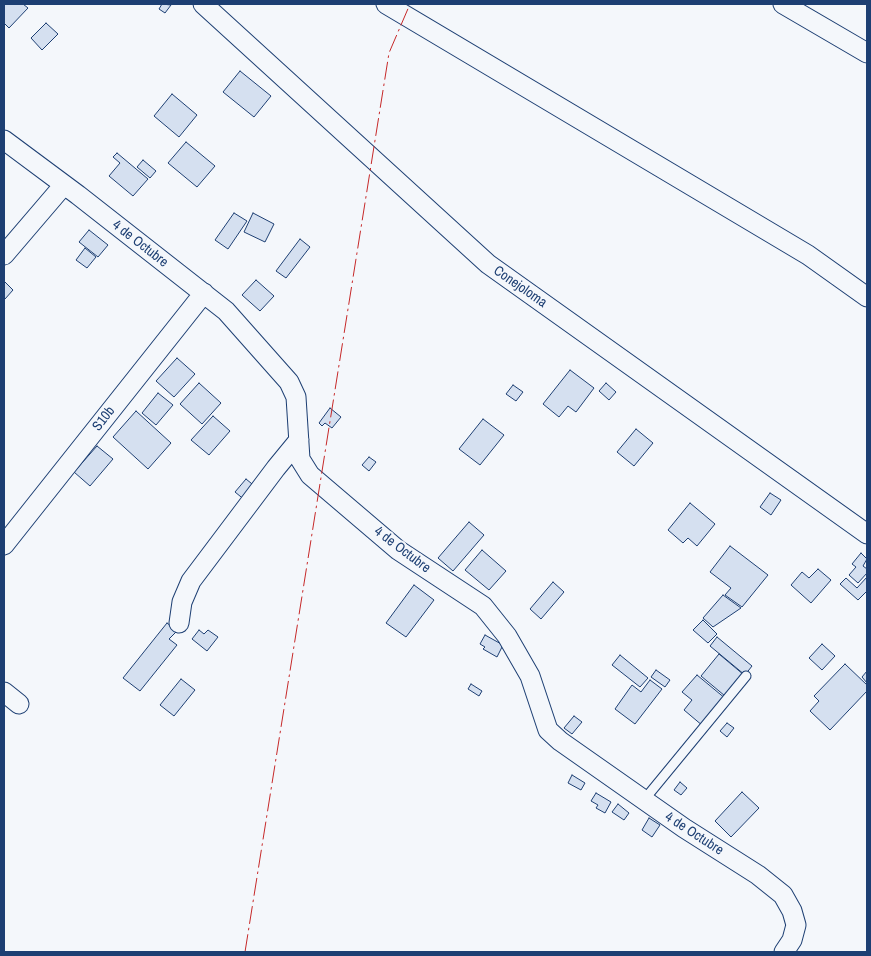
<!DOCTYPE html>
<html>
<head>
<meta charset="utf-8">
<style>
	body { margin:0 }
	#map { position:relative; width:871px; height:956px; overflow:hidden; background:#f4f7fb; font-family:"Archivo Narrow",sans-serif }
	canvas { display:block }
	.frame { position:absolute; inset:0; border:5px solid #1d3f73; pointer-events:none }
</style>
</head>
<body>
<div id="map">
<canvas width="871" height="956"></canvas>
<div class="frame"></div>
</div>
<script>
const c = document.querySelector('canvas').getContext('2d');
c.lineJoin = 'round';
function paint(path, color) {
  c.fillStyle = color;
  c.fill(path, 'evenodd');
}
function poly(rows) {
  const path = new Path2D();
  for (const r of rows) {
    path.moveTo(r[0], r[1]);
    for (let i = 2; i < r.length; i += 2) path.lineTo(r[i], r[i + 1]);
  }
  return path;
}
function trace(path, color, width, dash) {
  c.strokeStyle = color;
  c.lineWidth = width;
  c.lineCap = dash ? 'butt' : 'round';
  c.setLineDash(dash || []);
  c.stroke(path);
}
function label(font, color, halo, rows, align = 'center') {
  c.font = font + ' "Archivo Narrow",sans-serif';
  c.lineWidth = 4;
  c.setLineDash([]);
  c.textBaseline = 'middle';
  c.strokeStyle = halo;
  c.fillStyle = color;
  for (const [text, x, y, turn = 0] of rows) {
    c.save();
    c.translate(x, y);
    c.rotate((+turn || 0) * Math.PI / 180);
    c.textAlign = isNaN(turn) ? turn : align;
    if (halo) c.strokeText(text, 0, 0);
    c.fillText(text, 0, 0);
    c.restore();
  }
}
const building = poly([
	[4,4,23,4,28,8,9,28,4,23,4,4],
	[162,4,171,5,165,13,159,9,162,4],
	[46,23,58,34,42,50,31,38,46,23],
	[240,71,271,96,254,117,223,92,240,71],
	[172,94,197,115,179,137,154,116,172,94],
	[186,142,215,166,197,187,168,163,186,142],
	[117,153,148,179,133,196,109,176,120,163,113,157,117,153],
	[143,160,156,171,150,178,137,167,143,160],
	[234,213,247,221,228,249,215,240,234,213],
	[253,213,274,224,265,242,244,232,253,213],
	[89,230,108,245,98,257,79,242,89,230],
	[300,239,310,247,286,278,276,271,300,239],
	[85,248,96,257,87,268,76,260,85,248],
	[256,280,274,296,260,311,242,295,256,280],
	[4,281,13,290,5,299,4,298,4,281],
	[177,358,195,374,174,397,156,381,177,358],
	[570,370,594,388,576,412,568,406,559,417,543,404,570,370],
	[199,383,221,403,202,424,180,404,199,383],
	[606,383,616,392,609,400,599,391,606,383],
	[513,385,523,392,516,401,506,394,513,385],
	[158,393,173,405,156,425,142,413,158,393],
	[330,408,341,417,332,428,325,423,322,426,319,423,330,408],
	[136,411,171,443,148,469,113,437,136,411],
	[213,416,230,431,209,455,191,440,213,416],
	[483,419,504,435,480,465,459,449,483,419],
	[636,429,653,443,634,466,617,452,636,429],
	[97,446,113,459,90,486,74,472,97,446],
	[369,457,376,462,369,471,362,465,369,457],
	[246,479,257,488,246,501,235,492,246,479],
	[770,493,781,500,771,515,760,507,770,493],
	[690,503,715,524,697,546,688,538,683,543,668,530,690,503],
	[469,522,484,535,453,571,438,558,469,522],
	[730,546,768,575,742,607,725,595,731,588,710,572,730,546],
	[482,550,506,571,489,590,465,570,482,550],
	[861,553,867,559,863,566,867,569,867,573,858,583,849,575,856,567,852,564,861,553],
	[818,569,831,580,811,603,791,585,802,572,809,578,818,569],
	[867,577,867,591,858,600,840,584,846,578,857,588,867,577],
	[553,582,564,592,541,619,530,609,553,582],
	[414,585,434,600,406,637,386,623,414,585],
	[723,595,741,608,713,627,703,618,723,595],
	[703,620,717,634,708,643,693,630,703,620],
	[167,623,177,631,169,639,177,645,140,691,123,678,167,623],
	[199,630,204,634,208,630,218,637,207,651,192,639,199,630],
	[485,635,503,645,497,657,483,649,485,647,480,644,485,635],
	[717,637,752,666,745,675,710,646,717,637],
	[822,644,835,656,822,670,809,658,822,644],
	[719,654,744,675,725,696,701,676,719,654],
	[620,655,648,678,640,687,612,665,620,655],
	[845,664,867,685,867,691,830,730,810,711,819,701,814,696,845,664],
	[656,670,670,680,665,687,651,677,656,670],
	[867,671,867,683,862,677,867,671],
	[697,675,726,699,703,726,684,710,692,700,682,692,697,675],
	[181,679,195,690,174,716,160,705,181,679],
	[650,680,662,689,635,724,615,709,632,685,641,692,650,680],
	[471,684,482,691,479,696,468,689,471,684],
	[574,716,582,722,572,734,564,728,574,716],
	[727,723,734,728,727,737,720,731,727,723],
	[572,775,585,783,581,790,568,783,572,775],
	[680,782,687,788,681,795,674,790,680,782],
	[742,792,759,808,731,837,715,821,742,792],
	[596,793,611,802,605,813,596,808,598,805,591,801,596,793],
	[618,804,629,813,624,820,612,812,618,804],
	[649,818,660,825,652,837,642,830,649,818]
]);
paint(building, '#d5e0f0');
trace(building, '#1d3f73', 1);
const lane = poly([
	[644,800,746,676]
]);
const street = poly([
	[203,4,488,264,867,534],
	[386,4,808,255,867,297],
	[783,4,867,53],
	[4,140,78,195,226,311,289,382,296,397,300,459,310,475,398,550,483,606,507,636,530,676,548,730,560,741,684,828,758,875,783,895,792,911,796,925,792,940,784,952],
	[4,255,63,186],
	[4,545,204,293],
	[179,623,182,602,191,581,276,468,299,440],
	[4,692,19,704]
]);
trace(lane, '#1d3f73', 11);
trace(street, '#1d3f73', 21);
trace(lane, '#f4f7fb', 9);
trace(street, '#f4f7fb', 19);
trace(poly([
	[245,952,389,53,410,4]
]), '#c62828', 1, [18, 4, 2.5, 4]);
label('14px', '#1d3f73', '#f4f7fb', [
	["4 de Octubre",140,244,38],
	["Conejoloma",520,287,35],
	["S10b",104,419,-52],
	["4 de Octubre",402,550,37],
	["4 de Octubre",694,834,33]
]);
</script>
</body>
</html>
